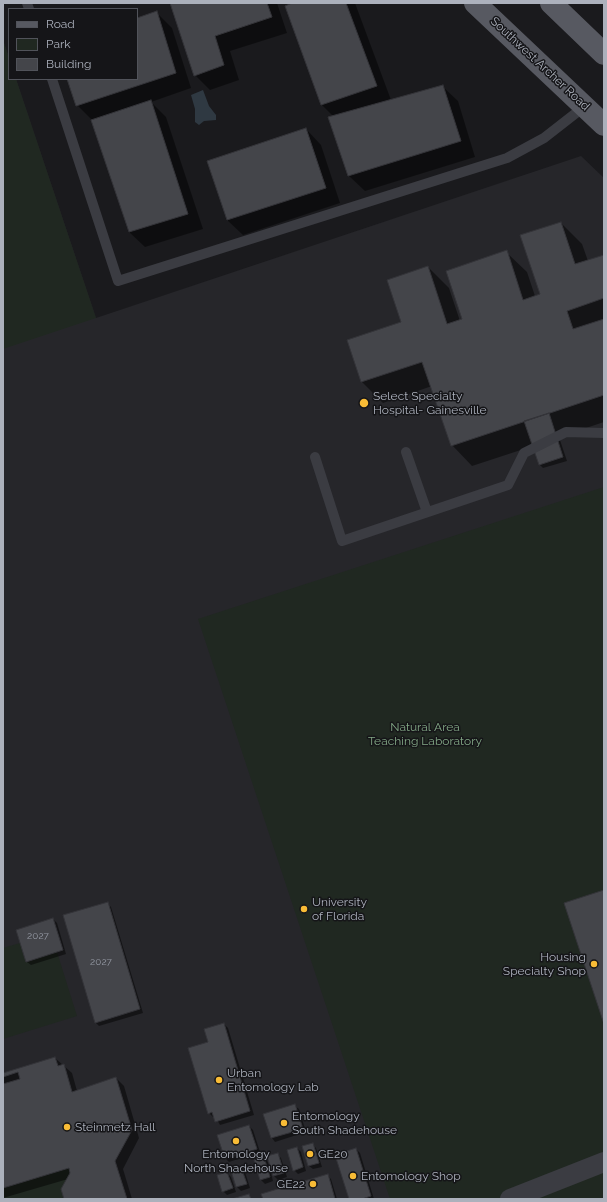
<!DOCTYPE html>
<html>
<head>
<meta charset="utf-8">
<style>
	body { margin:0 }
	#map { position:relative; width:607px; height:1202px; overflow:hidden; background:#1a1a1d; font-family:Raleway,sans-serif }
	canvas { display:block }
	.frame { position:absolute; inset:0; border:4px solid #acb1bc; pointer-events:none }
	.legend { position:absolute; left:8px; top:8px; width:130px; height:72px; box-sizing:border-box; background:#151518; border:1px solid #51535a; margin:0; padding:5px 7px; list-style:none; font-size:12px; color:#acb1bc }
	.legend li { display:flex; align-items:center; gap:8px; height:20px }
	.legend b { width:20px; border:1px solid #51535a }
</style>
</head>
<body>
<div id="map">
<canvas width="607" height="1202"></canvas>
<div class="frame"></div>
<ul class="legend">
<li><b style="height:5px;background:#575961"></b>Road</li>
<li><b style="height:11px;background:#202821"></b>Park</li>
<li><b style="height:11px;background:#44454a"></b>Building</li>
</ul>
</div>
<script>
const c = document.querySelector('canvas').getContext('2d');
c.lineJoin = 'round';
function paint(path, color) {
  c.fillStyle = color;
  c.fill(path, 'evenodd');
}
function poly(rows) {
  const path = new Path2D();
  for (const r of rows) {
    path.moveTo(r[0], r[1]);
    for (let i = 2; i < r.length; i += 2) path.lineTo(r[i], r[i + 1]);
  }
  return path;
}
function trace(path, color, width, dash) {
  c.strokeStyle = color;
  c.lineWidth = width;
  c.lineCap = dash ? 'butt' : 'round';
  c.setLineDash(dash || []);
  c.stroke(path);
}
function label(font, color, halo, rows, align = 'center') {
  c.font = font + ' Raleway,sans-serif';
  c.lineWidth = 3;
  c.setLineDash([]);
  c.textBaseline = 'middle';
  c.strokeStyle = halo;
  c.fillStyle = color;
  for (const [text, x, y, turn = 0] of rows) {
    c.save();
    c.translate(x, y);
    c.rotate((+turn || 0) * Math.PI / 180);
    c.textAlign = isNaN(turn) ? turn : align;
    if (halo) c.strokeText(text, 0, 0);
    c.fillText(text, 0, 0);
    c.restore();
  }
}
paint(poly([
	[3,40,9,58,9,79,16,79,96,318,581,156,604,178,604,1199,3,1199]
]), '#26262a');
paint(poly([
	[3,40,9,58,9,79,16,79,96,318,3,349],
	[604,487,604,1199,390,1199,198,619],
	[20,943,26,962,57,952,77,1016,3,1039,3,948],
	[69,1168,70,1173,64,1199,3,1199,3,1188]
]), '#202821');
paint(poly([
	[203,90,209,106,216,115,216,120,204,121,199,125,195,122,195,109,191,95]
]), '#2f3942');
paint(poly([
	[171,3,277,3,287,33,230,51,239,80,210,90,195,75],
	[295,3,355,3,391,100,442,86,458,101,475,157,365,191,349,176,330,118,334,117,322,105],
	[156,12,172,28,191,88,151,102,166,117,203,229,145,247,129,232,93,121,77,105,68,79,137,79,137,19],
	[306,129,321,145,340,203,243,235,227,220,208,162],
	[561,223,582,244,588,261,604,256,604,422,559,437,567,461,543,468,539,464,533,446,472,466,452,445,432,386,383,403,362,382,402,323,428,267,449,288,460,321,464,320,506,252,527,272,535,296,541,294],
	[107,903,111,907,143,1013,99,1026,95,1022],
	[53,919,57,923,66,954,31,965,27,962],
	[224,1024,228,1028,254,1115,220,1125,215,1116,213,1117,209,1113,209,1043],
	[55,1058,72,1073,77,1091,116,1078,124,1086,139,1138,123,1169,132,1199,65,1199,68,1179,3,1198,3,1074],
	[295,1106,299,1109,306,1132,275,1142,272,1138],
	[249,1126,253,1130,260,1152,229,1162,226,1159],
	[312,1144,316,1148,322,1167,313,1169,309,1166],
	[297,1148,301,1152,306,1171,298,1174,294,1170],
	[356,1149,360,1153,374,1199,350,1199],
	[277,1154,281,1158,287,1177,278,1180,274,1176,268,1157],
	[264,1158,268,1162,273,1181,265,1184,261,1180,255,1161],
	[241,1168,245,1172,250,1188,241,1191,237,1187],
	[227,1173,231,1177,236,1192,227,1195,223,1191],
	[327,1175,331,1179,337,1199,264,1199]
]), '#0007');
const building = poly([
	[170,3,267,3,272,17,215,36,224,65,194,76,170,3],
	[292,3,346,3,377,86,321,105,285,6,292,3],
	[157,11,176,73,76,106,67,79,137,79,137,18,157,11],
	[443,85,461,141,348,176,328,117,443,85],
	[151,100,188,214,129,232,91,120,151,100],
	[306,128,326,188,227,220,207,161,306,128],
	[561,222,575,264,604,255,604,298,567,311,573,329,604,319,604,395,451,446,422,362,361,382,347,340,401,322,387,280,428,266,447,324,462,319,446,271,507,250,523,300,540,294,520,235,561,222],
	[549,413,563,457,539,465,524,421,549,413],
	[604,890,604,1024,564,903,604,890],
	[108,902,140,1009,95,1023,63,915,108,902],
	[53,918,63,950,26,962,16,930,53,918],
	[224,1023,250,1111,215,1122,212,1112,208,1114,188,1048,208,1042,204,1029,224,1023],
	[55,1057,58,1066,64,1064,72,1092,116,1077,132,1130,115,1161,127,1199,64,1199,61,1189,70,1173,69,1168,3,1188,3,1084,20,1079,18,1072,3,1077,3,1073,55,1057],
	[295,1104,303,1129,271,1138,263,1114,295,1104],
	[249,1125,257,1149,225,1159,217,1135,249,1125],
	[313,1143,319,1163,308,1166,302,1146,313,1143],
	[297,1147,303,1167,293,1171,287,1150,297,1147],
	[356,1148,371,1196,362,1199,349,1199,335,1155,356,1148],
	[278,1153,284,1173,273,1176,267,1156,278,1153],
	[264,1157,270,1177,260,1180,254,1160,264,1157],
	[241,1167,247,1184,236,1187,231,1171,241,1167],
	[227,1172,233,1188,222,1192,217,1175,227,1172],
	[328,1174,335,1199,263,1199,261,1194,328,1174],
	[249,1194,251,1199,232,1199,249,1194]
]);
paint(building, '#44454a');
trace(building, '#343439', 1);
trace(poly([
	[27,3,29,9],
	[52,79,118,281,507,158,544,138,585,106],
	[406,452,427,512],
	[315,457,342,541,508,485,524,453,566,432,604,433]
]), '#3b3c42', 10);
trace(poly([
	[510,1199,604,1162]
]), '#3b3c42', 20);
trace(poly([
	[475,3,604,125],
	[551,3,604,54]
]), '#575961', 22);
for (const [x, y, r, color] of [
	[364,403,5,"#f9bc36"],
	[304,909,4,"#f9bc36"],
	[594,964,4,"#f9bc36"],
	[219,1080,4,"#f9bc36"],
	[284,1123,4,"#f9bc36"],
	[67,1127,4,"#f9bc36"],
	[236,1141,4,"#f9bc36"],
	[310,1154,4,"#f9bc36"],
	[353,1176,4,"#f9bc36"],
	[313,1184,4,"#f9bc36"]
]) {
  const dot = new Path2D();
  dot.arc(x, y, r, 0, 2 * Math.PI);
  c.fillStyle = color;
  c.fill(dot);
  trace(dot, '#151518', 1.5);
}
label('10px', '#9296a0', null, [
	["2027",38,936],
	["2027",101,962]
]);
label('12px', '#acb1bc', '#151518', [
	["Southwest Archer Road",540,64,43]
]);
label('12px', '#acb1bc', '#151518', [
	["Select Specialty",373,396],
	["Hospital- Gainesville",373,410],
	["University",312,902],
	["of Florida",312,916],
	["Housing",586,957,"right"],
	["Specialty Shop",586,971,"right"],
	["Urban",227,1073],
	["Entomology Lab",227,1087],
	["Entomology",292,1116],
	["South Shadehouse",292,1130],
	["Steinmetz Hall",75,1127],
	["Entomology",236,1154,"center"],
	["North Shadehouse",236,1168,"center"],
	["GE20",318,1154],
	["Entomology Shop",361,1176],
	["GE22",305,1184,"right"]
], 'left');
label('12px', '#83a886', '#151518', [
	["Natural Area",425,727],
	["Teaching Laboratory",425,741]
]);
</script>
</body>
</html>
